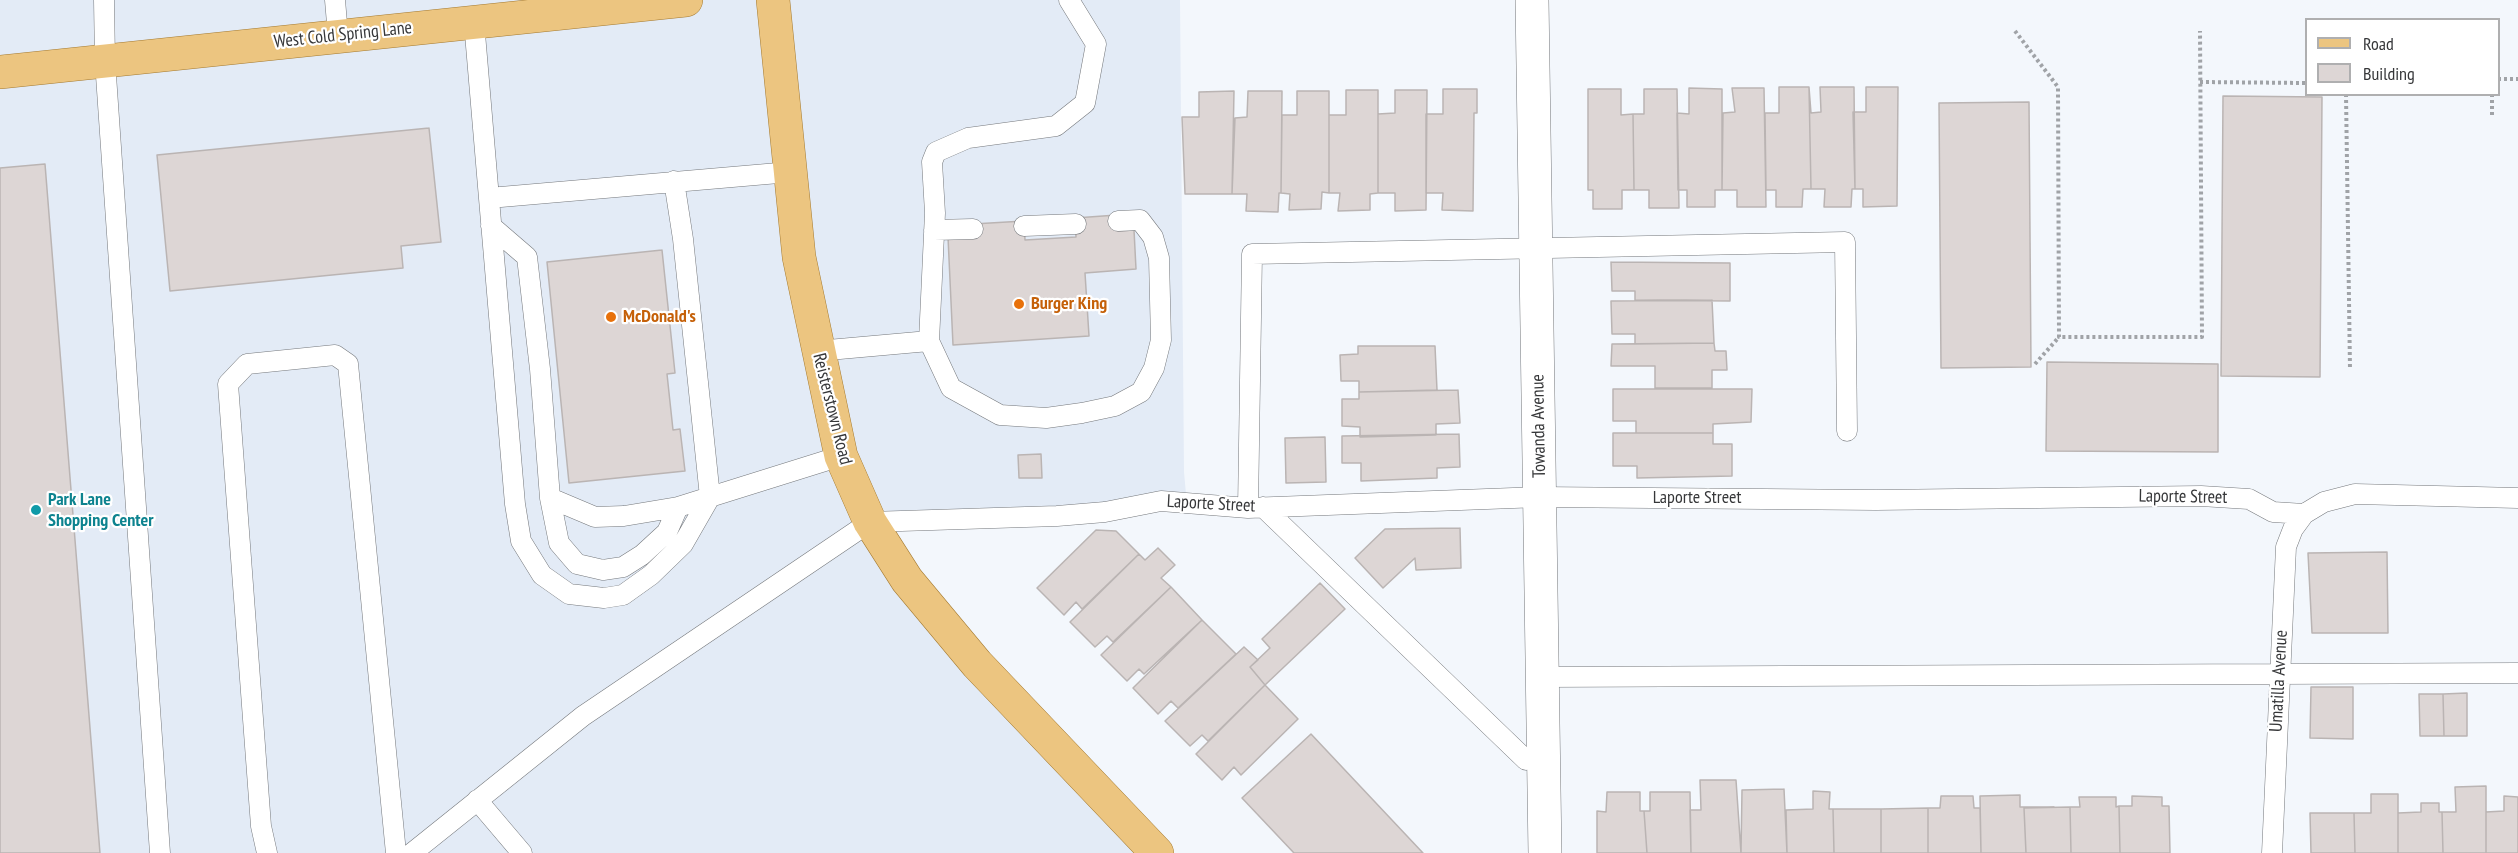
<!DOCTYPE html>
<html>
<head>
<meta charset="utf-8">
<style>
	body { margin:0 }
	#map { position:relative; width:2518px; height:853px; overflow:hidden; background:#f3f7fc; font-family:"PT Sans Narrow",sans-serif }
	canvas { display:block }
	.legend { position:absolute; left:2305px; top:18px; width:195px; height:78px; box-sizing:border-box; background:#fff; border:2px solid #afafb0; margin:0; padding:8px 10px; list-style:none; font-size:18px; color:#363739 }
	.legend li { display:flex; align-items:center; gap:12px; height:30px }
	.legend b { width:30px; border:2px solid #afafb0 }
</style>
</head>
<body>
<div id="map">
<canvas width="2518" height="853"></canvas>
<ul class="legend">
<li><b style="height:8px;background:#ecc580"></b>Road</li>
<li><b style="height:16px;background:#ddd6d5"></b>Building</li>
</ul>
</div>
<script>
const c = document.querySelector('canvas').getContext('2d');
c.lineJoin = 'round';
function paint(path, color) {
  c.fillStyle = color;
  c.fill(path, 'evenodd');
}
function poly(rows) {
  const path = new Path2D();
  for (const r of rows) {
    path.moveTo(r[0], r[1]);
    for (let i = 2; i < r.length; i += 2) path.lineTo(r[i], r[i + 1]);
  }
  return path;
}
function trace(path, color, width, dash) {
  c.strokeStyle = color;
  c.lineWidth = width;
  c.lineCap = dash ? 'butt' : 'round';
  c.setLineDash(dash || []);
  c.stroke(path);
}
function label(font, color, halo, rows, align = 'center') {
  c.font = font + ' "PT Sans Narrow",sans-serif';
  c.lineWidth = 4.5;
  c.setLineDash([]);
  c.textBaseline = 'middle';
  c.strokeStyle = halo;
  c.fillStyle = color;
  for (const [text, x, y, turn = 0] of rows) {
    c.save();
    c.translate(x, y);
    c.rotate((+turn || 0) * Math.PI / 180);
    c.textAlign = isNaN(turn) ? turn : align;
    if (halo) c.strokeText(text, 0, 0);
    c.fillText(text, 0, 0);
    c.restore();
  }
}
paint(poly([
	[0,0,1180,0,1184,472,1187,505,857,516,1169,853,0,853]
]), '#e3ebf6');
const building = poly([
	[1779,87,1809,87,1811,189,1803,189,1802,207,1776,207,1776,190,1766,190,1765,113,1779,113,1779,87],
	[1809,87,1811,113,1821,112,1820,87,1854,87,1855,189,1852,189,1851,207,1824,207,1825,189,1811,189,1809,87],
	[1866,87,1898,87,1897,206,1863,207,1863,189,1855,189,1853,112,1866,112,1866,87],
	[1689,88,1722,89,1722,190,1715,190,1715,207,1687,207,1687,190,1678,190,1677,113,1689,114,1689,88],
	[1732,88,1764,88,1766,207,1737,207,1737,190,1722,190,1723,113,1735,112,1732,88],
	[1443,89,1477,89,1477,113,1474,113,1473,211,1442,210,1443,193,1426,193,1426,114,1443,114,1443,89],
	[1588,89,1621,89,1621,115,1633,114,1634,190,1622,190,1622,209,1593,209,1593,190,1588,190,1588,89],
	[1644,89,1677,89,1679,208,1649,208,1649,190,1634,190,1633,114,1644,114,1644,89],
	[1346,90,1378,90,1378,193,1370,194,1370,210,1338,211,1340,193,1329,193,1329,115,1346,115,1346,90],
	[1395,90,1427,90,1426,210,1395,211,1395,193,1378,193,1378,114,1395,113,1395,90],
	[1234,91,1232,194,1185,194,1182,117,1199,117,1199,92,1234,91],
	[1248,91,1282,91,1281,193,1279,193,1278,212,1246,211,1247,194,1232,194,1235,118,1247,117,1248,91],
	[1297,91,1329,91,1329,193,1322,192,1321,209,1289,210,1290,194,1281,193,1282,115,1297,115,1297,91],
	[2223,96,2322,97,2320,377,2221,376,2223,96],
	[2029,102,2031,367,1941,368,1939,103,2029,102],
	[429,128,441,242,401,246,403,268,170,291,157,155,429,128],
	[45,164,100,853,0,853,0,168,45,164],
	[1117,215,1118,231,1134,230,1136,269,1085,273,1089,336,953,345,948,237,973,224,1024,221,1025,240,1076,237,1075,218,1117,215],
	[662,250,675,373,667,374,673,430,680,429,685,471,569,483,547,262,662,250],
	[1611,262,1730,263,1730,301,1635,300,1635,291,1612,291,1611,262],
	[1712,300,1714,343,1635,344,1635,334,1612,334,1611,301,1712,300],
	[1714,343,1715,351,1726,351,1727,370,1712,370,1712,388,1655,388,1655,366,1611,366,1612,344,1714,343],
	[1358,346,1435,346,1437,390,1359,392,1359,381,1341,381,1340,355,1358,354,1358,346],
	[2047,362,2218,364,2218,452,2046,451,2047,362],
	[1613,389,1752,389,1751,422,1713,424,1713,433,1636,433,1636,421,1613,421,1613,389],
	[1458,390,1460,423,1436,424,1436,435,1360,437,1360,427,1342,426,1342,399,1359,399,1359,392,1458,390],
	[1613,433,1713,433,1713,444,1732,444,1732,476,1637,478,1637,466,1613,466,1613,433],
	[1459,434,1460,467,1437,468,1437,478,1361,481,1361,463,1342,463,1342,436,1459,434],
	[1325,437,1326,482,1286,483,1285,438,1325,437],
	[1041,454,1042,478,1019,478,1018,455,1041,454],
	[1460,528,1461,568,1416,570,1415,558,1383,588,1355,558,1385,529,1460,528],
	[1096,530,1116,531,1139,554,1082,609,1076,602,1064,615,1037,588,1096,530],
	[1158,548,1175,565,1161,578,1171,587,1113,642,1107,636,1095,647,1070,622,1139,554,1145,560,1158,548],
	[2387,552,2388,633,2312,633,2308,553,2387,552],
	[1320,583,1345,609,1265,685,1250,667,1270,648,1262,639,1320,583],
	[1171,587,1202,620,1144,674,1139,669,1127,681,1101,655,1171,587],
	[1202,620,1236,654,1178,708,1171,701,1158,714,1133,688,1202,620],
	[1244,647,1258,660,1250,667,1265,685,1208,741,1202,735,1190,746,1165,721,1244,647],
	[1265,685,1298,719,1241,775,1234,767,1222,780,1196,754,1265,685],
	[2311,687,2353,687,2353,739,2310,738,2311,687],
	[2467,693,2467,736,2444,736,2443,694,2467,693],
	[2419,694,2443,694,2444,736,2420,736,2419,694],
	[1311,734,1423,853,1294,853,1242,798,1311,734],
	[1700,780,1736,780,1741,853,1691,853,1690,810,1701,810,1700,780],
	[2486,786,2486,853,2443,853,2442,812,2456,812,2455,787,2486,786],
	[1784,789,1787,853,1741,853,1742,790,1784,789],
	[1813,791,1830,792,1829,809,1833,809,1834,853,1787,853,1786,810,1813,809,1813,791],
	[1607,792,1640,792,1640,811,1644,811,1647,853,1597,853,1597,811,1606,812,1607,792],
	[1650,792,1690,792,1691,853,1647,853,1644,811,1650,811,1650,792],
	[2371,794,2398,794,2398,853,2355,853,2354,813,2371,813,2371,794],
	[2020,795,2020,807,2054,807,2024,808,2026,853,1981,853,1980,796,2020,795],
	[1941,796,1973,796,1974,808,1980,808,1981,853,1928,853,1928,808,1940,808,1941,796],
	[2132,796,2162,797,2162,806,2169,806,2170,853,2120,853,2119,806,2132,806,2132,796],
	[2504,796,2518,797,2518,853,2486,853,2486,812,2504,811,2504,796],
	[2079,797,2116,797,2116,807,2119,806,2120,853,2071,853,2070,807,2080,807,2079,797],
	[2421,803,2439,803,2439,812,2442,812,2443,853,2398,853,2398,813,2421,812,2421,803],
	[2070,807,2071,853,2026,853,2024,808,2070,807],
	[1928,808,1928,853,1881,853,1881,809,1928,808],
	[1833,809,1881,809,1881,853,1834,853,1833,809],
	[2310,813,2354,813,2355,853,2311,853,2310,813]
]);
paint(building, '#ddd6d5');
trace(building, '#bab4b3', 1.5);
const lane = poly([
	[104,0,105,61,160,853],
	[335,0,338,35],
	[474,22,515,504,521,541,542,575,569,594,604,598,623,595,651,575,683,544,710,497,683,239,674,181],
	[489,198,790,172],
	[491,226,527,257,540,369,550,498,595,517,624,516,678,507,841,456],
	[1024,226,1076,224],
	[934,230,973,229],
	[929,341,951,388,1000,415,1046,418,1082,413,1115,406,1141,392,1154,368,1161,340,1159,258,1153,237,1140,220,1118,221],
	[817,351,929,341,935,213,932,162,936,152,968,138,1056,126,1085,103,1096,44,1069,0],
	[550,498,559,543,577,564,603,570,623,567,642,555,667,532,678,507],
	[1263,507,1526,760],
	[1248,508,1252,254,1845,242,1847,431],
	[1542,677,2518,673],
	[477,800,522,853],
	[267,853,261,826,228,384,247,364,335,355,348,364,396,853],
	[412,853,583,716,870,522,1057,516,1105,512,1161,501,1248,508,1540,497,1876,500,2201,496,2249,499,2273,512,2304,514,2324,502,2355,494,2518,498],
	[2272,853,2286,547,2293,529,2304,514]
]);
const street = poly([
	[1532,0,1545,853]
]);
const primary = poly([
	[773,0,799,257,841,456,870,522,907,580,977,664,1157,853],
	[0,72,686,0]
]);
trace(lane, '#75787c', 21);
trace(street, '#75787c', 34);
trace(primary, '#a47a30', 34);
trace(poly([
	[2015,31,2058,87,2059,337,2202,337,2200,31],
	[2498,79,2518,79],
	[2200,82,2306,83],
	[2346,94,2350,369],
	[2492,115,2492,94],
	[2035,364,2059,337]
]), '#a0a3a7', 4, [3, 3]);
trace(lane, '#fff', 20);
trace(street, '#fff', 33);
trace(primary, '#ecc580', 33);
for (const [x, y, r, color] of [
	[1019,304,6,"#e8710a"],
	[611,317,6,"#e8710a"],
	[36,510,6,"#0f9aa8"]
]) {
  const dot = new Path2D();
  dot.arc(x, y, r, 0, 2 * Math.PI);
  c.fillStyle = color;
  c.fill(dot);
  trace(dot, '#fff', 2);
}
label('18px', '#363739', '#fff', [
	["West Cold Spring Lane",343,35,-6],
	["Reisterstown Road",832,409,76],
	["Towanda Avenue",1539,426,-91],
	["Laporte Street",2183,497,1],
	["Laporte Street",1697,498],
	["Laporte Street",1211,504,3],
	["Umatilla Avenue",2279,681,-87]
]);
label('bold 18px', '#c56008', '#fff', [
	["Burger King",1031,304],
	["McDonald's",623,317]
], 'left');
label('bold 18px', '#0d838f', '#fff', [
	["Park Lane",48,500],
	["Shopping Center",48,521]
], 'left');
</script>
</body>
</html>
